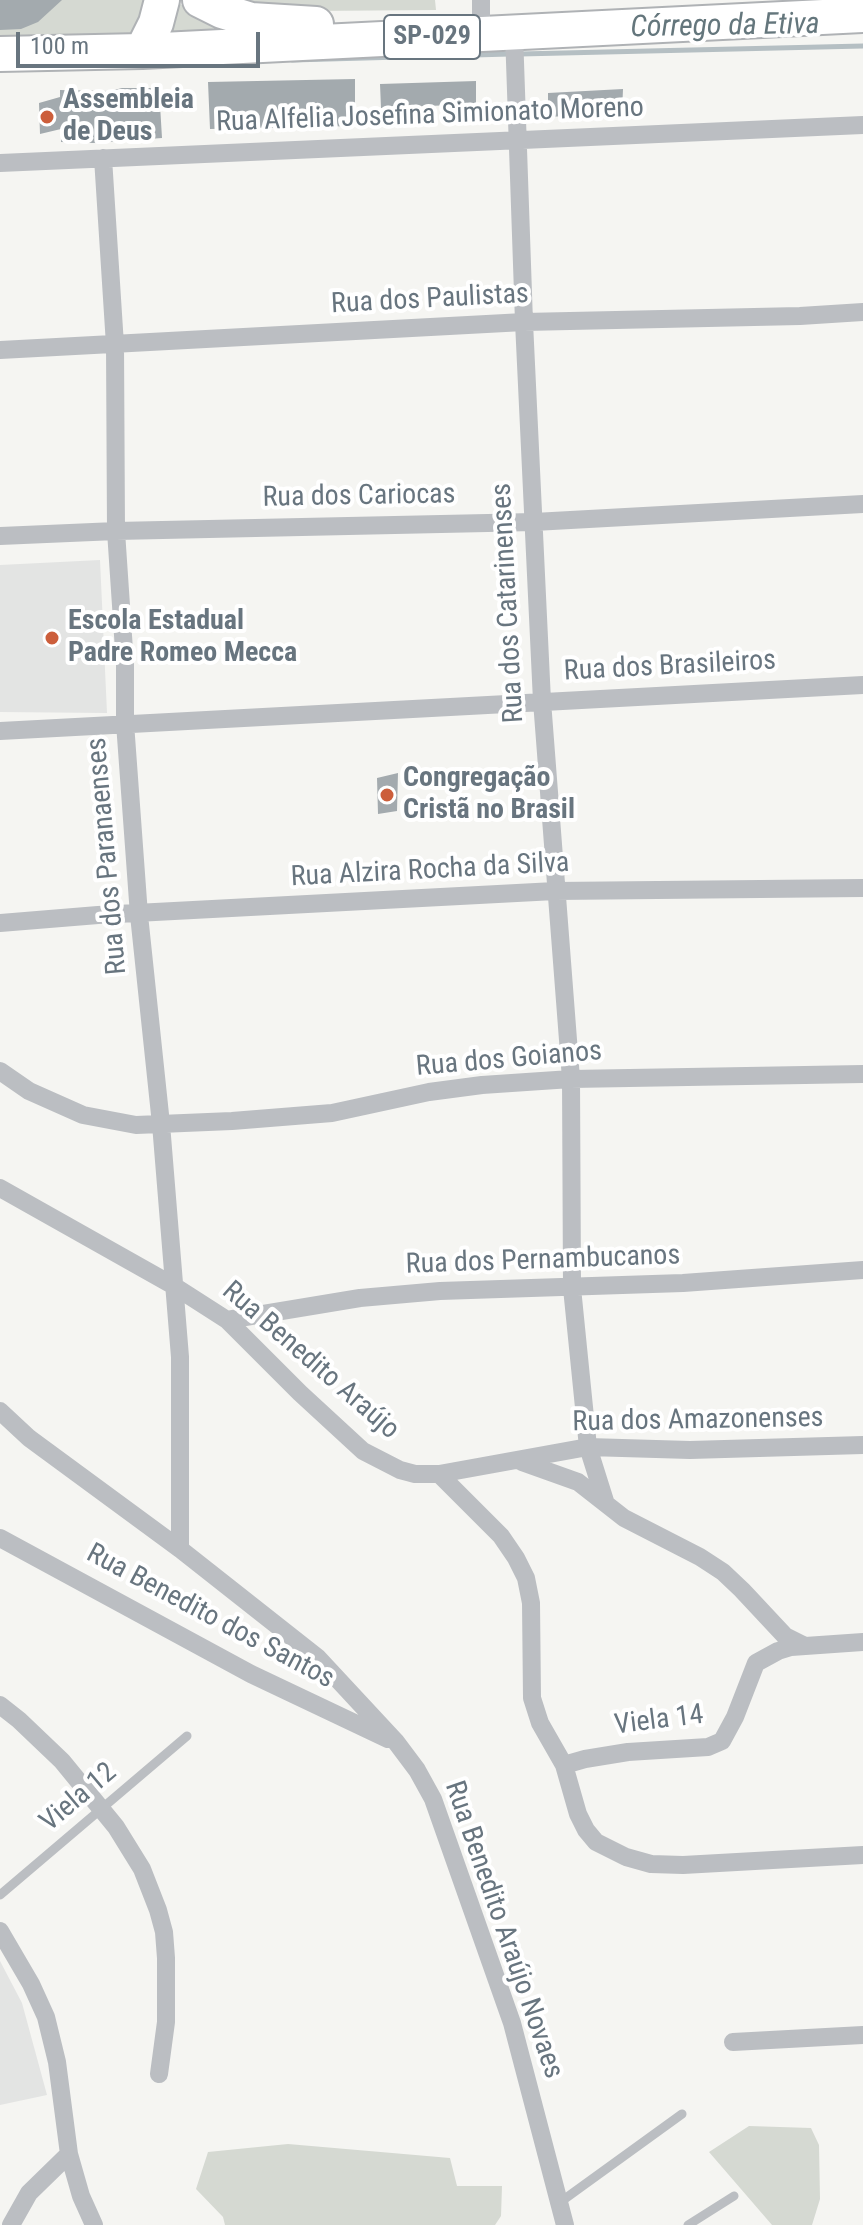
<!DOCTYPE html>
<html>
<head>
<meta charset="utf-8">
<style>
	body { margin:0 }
	#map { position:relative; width:863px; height:2225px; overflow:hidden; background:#f5f5f2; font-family:"Roboto Condensed",sans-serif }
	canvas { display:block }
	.scale { position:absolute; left:16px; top:32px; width:244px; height:36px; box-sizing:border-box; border:4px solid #68757f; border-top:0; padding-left:10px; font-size:24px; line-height:28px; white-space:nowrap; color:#68757f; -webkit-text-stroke:6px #fff; paint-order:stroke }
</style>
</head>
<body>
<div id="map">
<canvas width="863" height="2225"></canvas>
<div class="scale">100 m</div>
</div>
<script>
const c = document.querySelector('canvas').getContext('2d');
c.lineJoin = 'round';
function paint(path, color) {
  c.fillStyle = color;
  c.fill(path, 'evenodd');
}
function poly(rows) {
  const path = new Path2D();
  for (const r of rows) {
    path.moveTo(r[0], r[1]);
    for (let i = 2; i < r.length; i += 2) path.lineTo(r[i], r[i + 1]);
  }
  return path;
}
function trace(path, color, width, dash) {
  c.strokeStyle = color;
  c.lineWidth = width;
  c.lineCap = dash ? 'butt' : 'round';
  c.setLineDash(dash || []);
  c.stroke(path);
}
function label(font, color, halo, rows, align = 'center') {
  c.font = font + ' "Roboto Condensed",sans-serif';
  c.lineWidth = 8;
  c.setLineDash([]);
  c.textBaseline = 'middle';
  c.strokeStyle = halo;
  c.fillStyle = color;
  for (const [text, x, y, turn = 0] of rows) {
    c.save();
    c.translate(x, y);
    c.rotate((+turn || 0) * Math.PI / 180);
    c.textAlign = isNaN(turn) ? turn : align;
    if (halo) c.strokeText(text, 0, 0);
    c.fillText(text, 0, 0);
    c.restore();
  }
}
paint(poly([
	[100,560,107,713,0,712,0,565],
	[0,1961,22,2003,47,2095,0,2105]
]), '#e3e4e3');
paint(poly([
	[0,0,147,0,139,27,128,39,0,42],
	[173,0,226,31,162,34],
	[224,0,435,0,436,10,312,11],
	[749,2126,811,2128,819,2145,820,2199,812,2225,772,2225,709,2152],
	[288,2144,450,2158,457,2186,502,2186,501,2216,495,2225,225,2225,223,2217,196,2189,208,2152]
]), '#d5d9d2');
trace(poly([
	[520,54,863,46],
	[292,60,510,54]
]), '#b5bfc3', 5);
paint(poly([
	[0,0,62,0,38,22,21,29,0,30],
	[355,79,355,126,210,129,208,82],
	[476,81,476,104,381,108,380,84],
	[122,88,159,88,162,138,93,143,61,142,61,129,40,134,39,103,60,97,60,90,110,91],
	[623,89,622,113,548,117,548,93],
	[398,773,397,811,378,814,377,778]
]), '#a3aaae');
const highway = poly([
	[200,0,222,11,251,20,316,24],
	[142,51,156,23,162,0],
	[0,54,142,51,863,15]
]);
trace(highway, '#afb2b5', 38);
trace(poly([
	[0,1895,187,1736],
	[559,2203,682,2114],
	[688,2225,734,2196]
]), '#bbbec2', 9);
trace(poly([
	[481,0,481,17],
	[514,33,524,322,542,701,571,1079,572,1288,588,1447,605,1501],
	[103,158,115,345,116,531,125,665,125,723,139,915,161,1124,180,1357,180,1549],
	[0,163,863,125],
	[0,350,524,322,800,316,863,312],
	[0,536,116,531,534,522,863,504],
	[0,731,863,685],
	[0,923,98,915,555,891,863,888],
	[0,1071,29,1091,83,1115,136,1125,232,1121,332,1113,429,1092,482,1085,571,1079,863,1074],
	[0,1188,174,1286,227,1320,300,1393,363,1451,400,1470,415,1474,439,1474,588,1447,690,1450,863,1445],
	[227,1320,360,1298,440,1291,683,1283,863,1270],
	[0,1411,29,1438,180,1549,317,1657,396,1742,417,1770,433,1799,512,2023,565,2225],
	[522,1462,578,1482,624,1518,700,1557,723,1572,742,1590,785,1636,803,1645],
	[439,1474,501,1536,516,1558,526,1578,531,1603,532,1698,540,1723,564,1765,578,1814,586,1830,596,1842,626,1857,651,1864,683,1865,863,1855],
	[0,1538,251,1674,388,1739],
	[0,1705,19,1720,62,1761,116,1827,142,1869,158,1910,164,1932,166,1958,166,2022,159,2074],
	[564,1765,585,1759,628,1752,708,1747,722,1741,735,1717,756,1663,778,1651,791,1647,863,1642],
	[0,1931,31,1984,46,2017,57,2062,69,2154,81,2196,94,2225],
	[733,2042,863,2035],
	[11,2225,29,2193,69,2154]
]), '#bbbec2', 18);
trace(highway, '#fff', 34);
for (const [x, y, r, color] of [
	[47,117,8,"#cc5e3b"],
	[52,638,8,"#cc5e3b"],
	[387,795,8,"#cc5e3b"]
]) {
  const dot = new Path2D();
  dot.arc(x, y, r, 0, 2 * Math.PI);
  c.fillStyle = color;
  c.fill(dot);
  trace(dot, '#fff', 3);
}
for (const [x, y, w] of [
	[432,37,96]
]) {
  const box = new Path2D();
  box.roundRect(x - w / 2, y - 22, w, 44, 6);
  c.fillStyle = '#fff';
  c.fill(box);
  trace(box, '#68757f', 2);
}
label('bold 26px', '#68757f', null, [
	["SP-029",432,37]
]);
label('bold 28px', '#68757f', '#fff', [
	["Assembleia",63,101],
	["de Deus",63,133],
	["Escola Estadual",68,622],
	["Padre Romeo Mecca",68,654],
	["Congregação",403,779],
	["Cristã no Brasil",403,811]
], 'left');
label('28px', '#68757f', '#fff', [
	["Rua Alfelia Josefina Simionato Moreno",430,116,-2],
	["Rua dos Paulistas",430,300,-3],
	["Rua dos Cariocas",359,497,-1],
	["Rua dos Catarinenses",509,603,-93],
	["Rua dos Brasileiros",670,667,-3],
	["Rua dos Paranaenses",108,856,-95],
	["Rua Alzira Rocha da Silva",430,871,-3],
	["Rua dos Goianos",509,1060,-5],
	["Rua dos Pernambucanos",543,1261,-2],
	["Rua Benedito Araújo",310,1361,41],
	["Rua dos Amazonenses",698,1421,-1],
	["Rua Benedito dos Santos",210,1617,28],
	["Viela 14",659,1721,-7],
	["Viela 12",79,1798,-40],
	["Rua Benedito Araújo Novaes",503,1930,71]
]);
label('italic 30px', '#64767c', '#fff', [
	["Córrego da Etiva",725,27,-1]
]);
</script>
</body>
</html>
